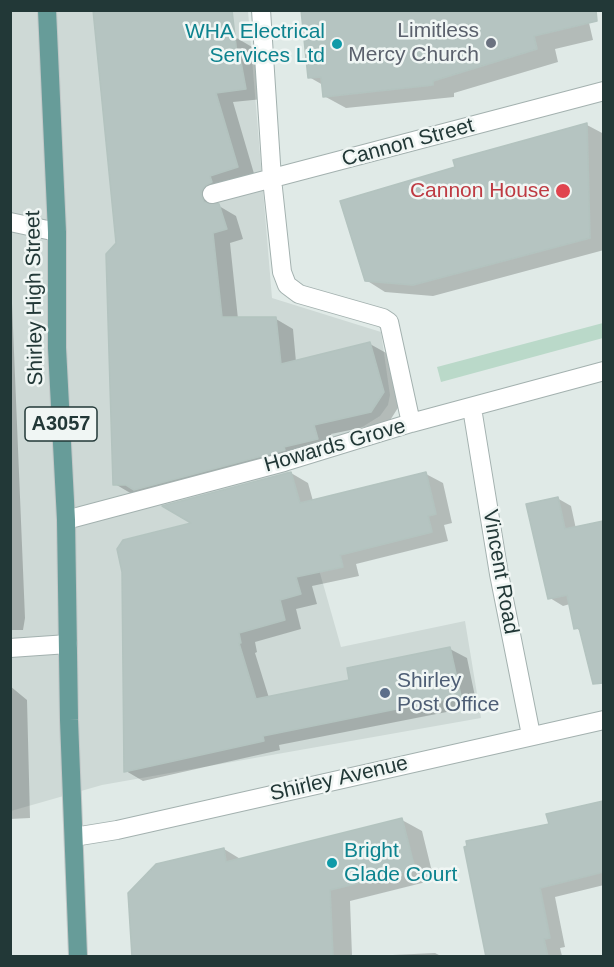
<!DOCTYPE html>
<html>
<head>
<meta charset="utf-8">
<style>
	body { margin:0 }
	#map { position:relative; width:614px; height:967px; overflow:hidden; background:#e0eae7; font-family:Arial,sans-serif }
	canvas { display:block }
	.frame { position:absolute; inset:0; border:12px solid #223837; pointer-events:none }
</style>
</head>
<body>
<div id="map">
<canvas width="614" height="967"></canvas>
<div class="frame"></div>
</div>
<script>
const c = document.querySelector('canvas').getContext('2d');
c.lineJoin = 'round';
function paint(path, color) {
  c.fillStyle = color;
  c.fill(path, 'evenodd');
}
function poly(rows) {
  const path = new Path2D();
  for (const r of rows) {
    path.moveTo(r[0], r[1]);
    for (let i = 2; i < r.length; i += 2) path.lineTo(r[i], r[i + 1]);
  }
  return path;
}
function trace(path, color, width, dash) {
  c.strokeStyle = color;
  c.lineWidth = width;
  c.lineCap = dash ? 'butt' : 'round';
  c.setLineDash(dash || []);
  c.stroke(path);
}
function label(font, color, halo, rows, align = 'center') {
  c.font = font + ' Arial,sans-serif';
  c.lineWidth = 5;
  c.setLineDash([]);
  c.textBaseline = 'middle';
  c.strokeStyle = halo;
  c.fillStyle = color;
  for (const [text, x, y, turn = 0] of rows) {
    c.save();
    c.translate(x, y);
    c.rotate((+turn || 0) * Math.PI / 180);
    c.textAlign = isNaN(turn) ? turn : align;
    if (halo) c.strokeText(text, 0, 0);
    c.fillText(text, 0, 0);
    c.restore();
  }
}
paint(poly([
	[11,11,248,11,272,298,381,332,390,395,388,405,380,416,348,436,282,455,297,492,341,647,465,621,481,718,102,785,11,811]
]), '#ced9d6');
paint(poly([
	[603,323,603,338,441,382,437,367]
]), '#bad9c9');
paint(poly([
	[586,10,593,40,555,49,558,62,454,93,454,97,346,108,324,96,323,85,309,77],
	[235,37,252,47,263,99,233,102,255,177,222,195,218,202,219,206,236,216,243,239,230,243,238,319,276,319,293,329,296,362,370,344,388,354,401,403,389,422,331,434,335,449,132,494,115,484,118,244],
	[587,125,604,134,604,250,433,296,385,292,366,280,457,169,455,161],
	[10,255,25,618,23,630,10,630],
	[291,473,308,483,313,501,426,474,443,483,452,523,444,525,448,541,356,564,359,576,312,586,317,604,296,609,301,629,255,642,257,652,255,653,269,698,351,681,450,649,467,658,477,706,279,745,280,750,143,781,126,771,195,524],
	[557,498,571,506,576,529,604,523,604,653,599,654,582,632,576,628,570,604,563,606,550,598],
	[10,686,27,700,30,818,10,819],
	[604,802,604,885,555,897,565,947,560,948,562,956,488,956,551,825,548,815],
	[402,820,422,831,434,880,350,901,352,956,133,956,224,849,242,860],
	[435,953,441,956,371,956]
]), '#0003');
const building = poly([
	[93,10,232,10,238,63,241,62,246,89,216,93,238,167,210,176,212,182,205,186,201,192,204,202,219,204,227,229,213,233,222,317,276,317,281,364,370,342,384,392,371,412,314,425,318,439,284,447,285,450,281,451,134,490,126,485,113,485,106,254,116,243,93,10],
	[301,10,596,10,597,21,534,36,537,49,433,81,433,85,323,97,321,77,308,78,301,10],
	[587,123,590,238,413,285,365,281,340,201,455,167,453,160,587,123],
	[291,472,300,503,426,472,436,514,428,516,432,532,340,555,343,567,296,577,301,594,280,600,285,620,239,633,241,643,239,643,256,699,349,680,347,668,450,647,461,696,263,736,264,741,124,772,122,572,117,549,123,540,191,523,162,506,291,472],
	[558,497,565,529,603,521,603,683,593,684,579,628,574,629,567,595,548,599,526,504,558,497],
	[603,801,603,872,540,888,550,938,544,939,548,957,486,957,464,847,467,846,466,841,549,824,546,814,603,801],
	[402,818,415,869,330,890,333,957,132,957,128,893,156,864,224,848,226,862,402,818]
]);
paint(building, '#b5c4c1');
trace(building, '#b3c3bf', 1.5);
const minor = poly([
	[261,10,272,179,282,272,287,285,299,294,383,318,389,322,411,423],
	[212,194,604,91],
	[10,222,57,232],
	[472,408,499,574,531,735],
	[66,520,284,462,411,423,604,371],
	[10,648,68,644],
	[74,837,117,830,604,720]
]);
const primary = poly([
	[47,10,57,232,57,348,66,520,69,720,78,956]
]);
trace(minor, '#a3b1af', 20);
trace(primary, '#c1c7c7', 20);
trace(minor, '#fff', 18);
trace(primary, '#679c99', 18);
for (const [x, y, r, color] of [
	[491,43,6,"#6b7280"],
	[337,44,6,"#0f9aa8"],
	[563,191,8,"#e0444e"],
	[385,693,6,"#5c6f8a"],
	[332,863,6,"#0f9aa8"]
]) {
  const dot = new Path2D();
  dot.arc(x, y, r, 0, 2 * Math.PI);
  c.fillStyle = color;
  c.fill(dot);
  trace(dot, '#f0f6f4', 2);
}
for (const [x, y, w] of [
	[61,424,72]
]) {
  const box = new Path2D();
  box.roundRect(x - w / 2, y - 17, w, 34, 4.5);
  c.fillStyle = '#f0f6f4';
  c.fill(box);
  trace(box, '#223837', 1.5);
}
label('bold 20px', '#223837', null, [
	["A3057",61,424]
]);
label('21px', '#5b616d', '#f0f6f4', [
	["Limitless",479,31],
	["Mercy Church",479,55]
], 'right');
label('21px', '#0d838f', '#f0f6f4', [
	["WHA Electrical",325,32],
	["Services Ltd",325,56],
	["Bright",344,851,"left"],
	["Glade Court",344,875,"left"]
], 'right');
label('21px', '#223837', '#f0f6f4', [
	["Cannon Street",408,143,-15],
	["Shirley High Street",35,298,-91],
	["Howards Grove",335,446,-16],
	["Vincent Road",500,572,80],
	["Shirley Avenue",339,779,-13]
]);
label('21px', '#be3a42', '#f0f6f4', [
	["Cannon House",550,191]
], 'right');
label('21px', '#4e5e75', '#f0f6f4', [
	["Shirley",397,681],
	["Post Office",397,705]
], 'left');
</script>
</body>
</html>
